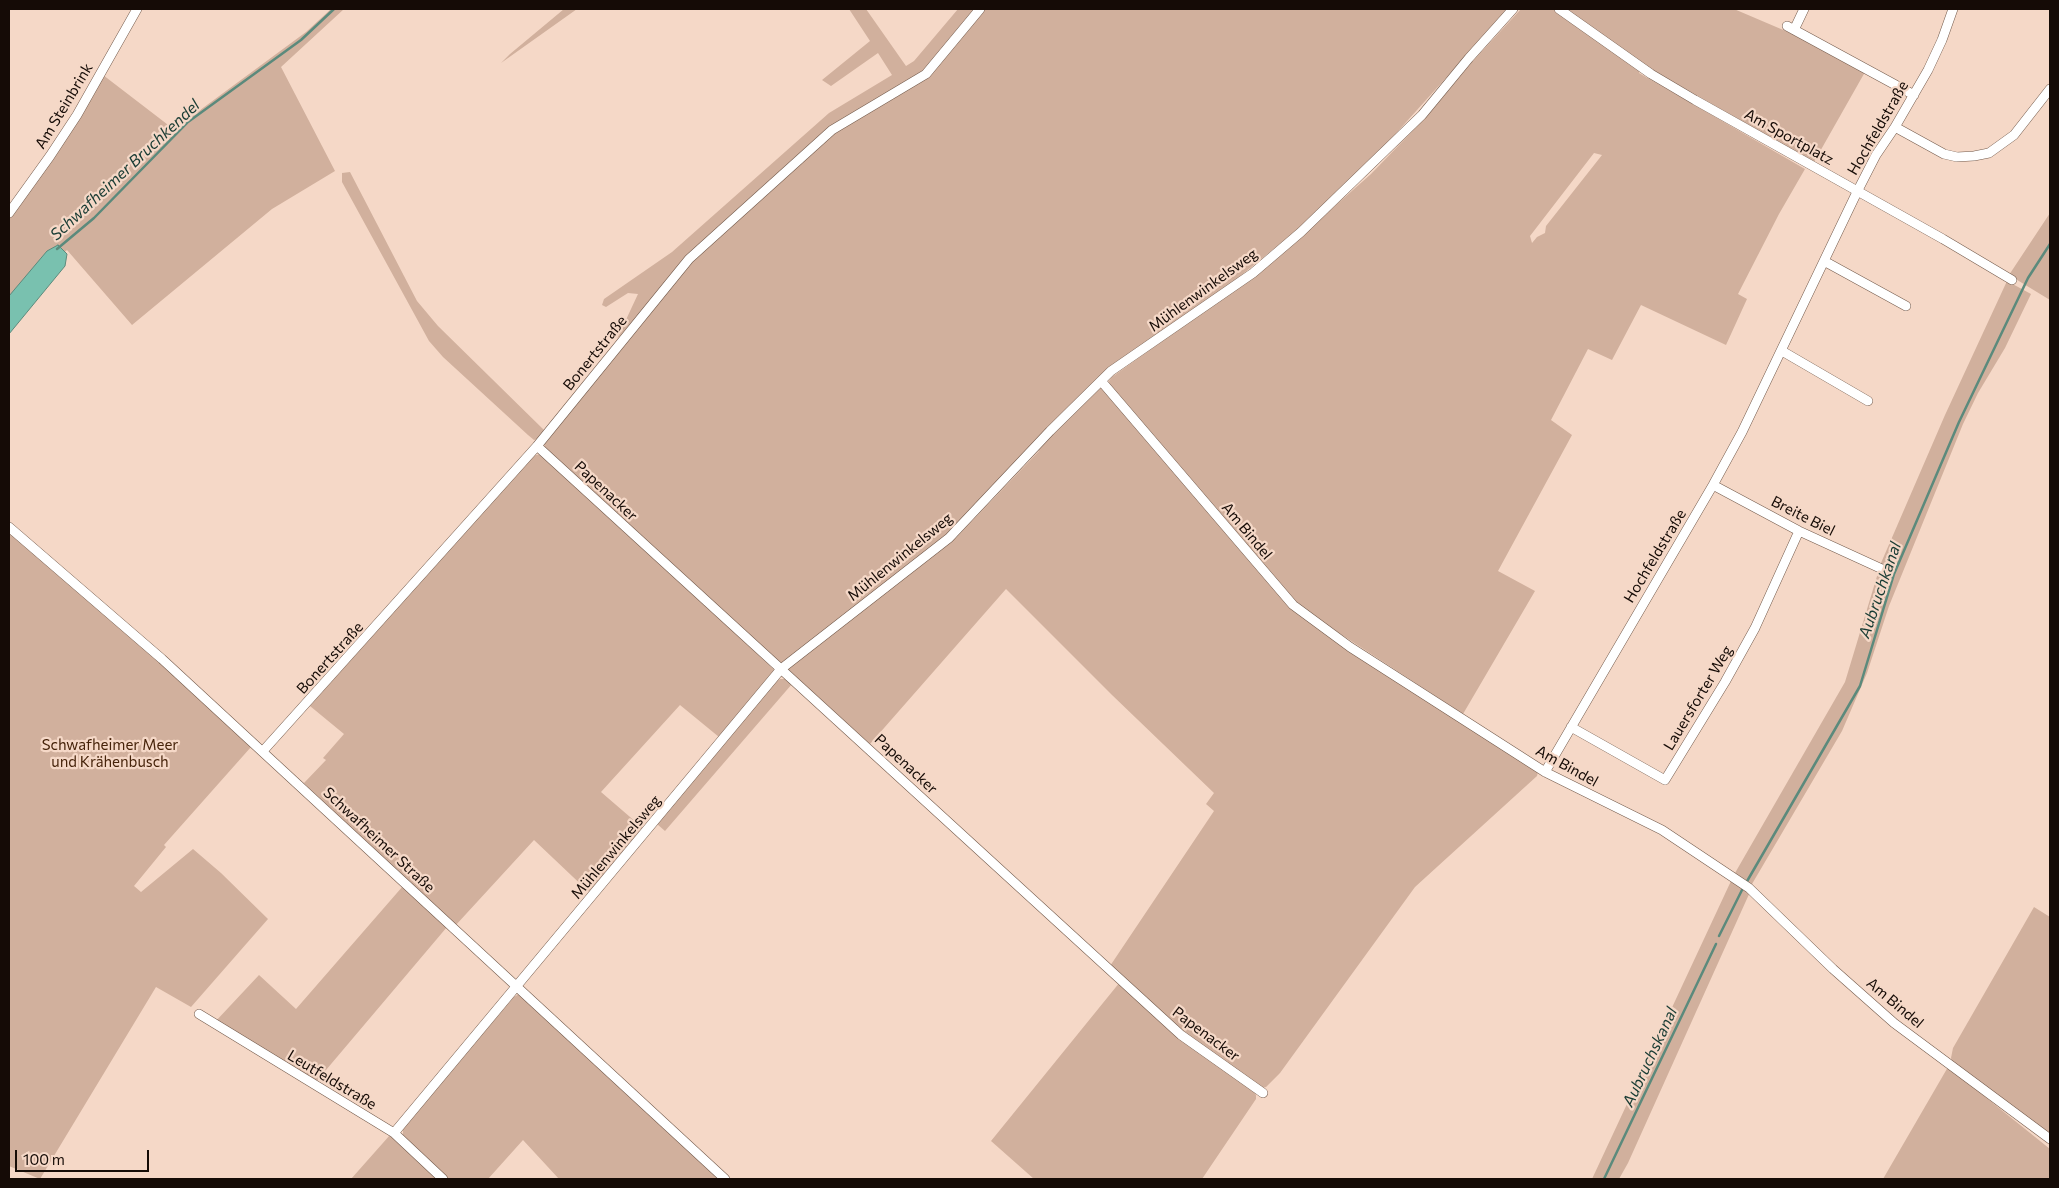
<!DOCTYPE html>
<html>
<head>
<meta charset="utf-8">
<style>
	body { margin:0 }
	#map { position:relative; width:2059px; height:1188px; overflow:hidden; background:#f5d8c7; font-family:Commissioner,sans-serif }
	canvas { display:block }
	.frame { position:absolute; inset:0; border:10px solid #150b06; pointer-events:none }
	.scale { position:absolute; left:15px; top:1150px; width:134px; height:22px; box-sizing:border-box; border:2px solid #150b06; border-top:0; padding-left:6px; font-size:15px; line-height:18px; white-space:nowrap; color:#150b06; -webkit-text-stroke:4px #f5d8c7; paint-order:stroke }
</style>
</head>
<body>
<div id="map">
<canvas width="2059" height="1188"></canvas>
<div class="frame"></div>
<div class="scale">100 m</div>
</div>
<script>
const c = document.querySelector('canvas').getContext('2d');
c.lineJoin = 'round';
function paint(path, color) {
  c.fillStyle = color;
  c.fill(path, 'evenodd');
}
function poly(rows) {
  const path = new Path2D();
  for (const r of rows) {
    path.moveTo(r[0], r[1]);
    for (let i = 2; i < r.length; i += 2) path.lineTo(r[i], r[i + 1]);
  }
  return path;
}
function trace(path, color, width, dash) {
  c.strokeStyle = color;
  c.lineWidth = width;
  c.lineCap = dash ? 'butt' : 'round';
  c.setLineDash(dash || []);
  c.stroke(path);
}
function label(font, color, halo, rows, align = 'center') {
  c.font = font + ' Commissioner,sans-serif';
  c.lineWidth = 4.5;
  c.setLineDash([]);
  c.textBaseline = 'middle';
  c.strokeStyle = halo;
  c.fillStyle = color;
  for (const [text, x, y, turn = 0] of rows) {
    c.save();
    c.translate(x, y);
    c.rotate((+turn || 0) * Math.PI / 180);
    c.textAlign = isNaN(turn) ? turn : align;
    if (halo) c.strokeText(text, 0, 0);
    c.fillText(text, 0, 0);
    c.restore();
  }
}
paint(poly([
	[331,9,344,9,281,67,335,171,272,209,132,325,67,250,40,274,9,312,9,218,39,178,103,75,176,131,192,116,306,32],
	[564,9,577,9,501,63,510,54],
	[849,9,866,9,906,66,914,61,958,9,1508,9,1390,140,1299,228,1233,282,1096,381,1291,609,1538,772,1537,776,1415,887,1280,1073,1266,1087,1262,1088,1186,1036,1110,966,1214,811,1206,804,1214,793,1112,695,1006,589,870,744,546,452,544,442,655,296,617,339,638,294,628,293,606,307,602,305,604,299,672,252,829,113,892,75,878,53,831,86,822,80,870,41],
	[1036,447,1039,451,956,538,950,538],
	[1521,9,1734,9,1795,35,1865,72,1814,162,1642,64,1639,73,1805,169,1779,214,1738,294,1747,299,1726,345,1641,305,1612,360,1588,349,1551,420,1572,435,1498,571,1535,591,1463,714,1316,618,1295,602,1110,389,1109,381,1112,377,1265,268,1371,174,1427,116,1473,61],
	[1594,153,1602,155,1546,226,1545,233,1537,237,1532,243,1530,236],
	[350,172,417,301,438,326,544,430,538,439,534,440,528,435,443,357,429,341,342,182,342,173],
	[2050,213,2050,300,2009,275],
	[2007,281,2031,294,2005,348,1978,393,1963,424,1889,606,1867,673,1842,731,1752,884,1735,873,1845,682,1881,563,1945,415],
	[545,453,774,670,719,737,680,705,601,792,644,829,591,894,534,840,455,926,304,783,326,760,323,758,344,734,310,706,532,456],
	[9,530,161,663,251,747,164,845,166,847,134,886,141,892,193,849,221,873,268,919,191,1007,156,987,40,1179,9,1166],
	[780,679,786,679,792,684,665,831,657,824,774,683],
	[1731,881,1750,892,1628,1163,1619,1179,1592,1179],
	[403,886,447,927,315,1083,215,1022,259,975,296,1009],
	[2034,907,2050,917,2050,1135,1953,1063,1951,1058,1953,1048],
	[1120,982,1253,1090,1256,1095,1256,1099,1202,1179,1034,1179,991,1141],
	[519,994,721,1179,559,1179,523,1140,488,1179,447,1179,403,1138,403,1128,514,997],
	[1948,1067,2050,1149,2050,1179,1883,1179],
	[390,1135,437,1179,351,1179]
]), '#d1b09d');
const water = poly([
	[58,245,67,254,65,266,9,334,9,296,47,251,58,245]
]);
paint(water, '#79c1af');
trace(water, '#5b8a7c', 1);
trace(poly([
	[57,249,94,218,188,122,301,40,334,9],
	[1746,883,1860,686,1894,574,1959,422,2028,278,2050,244],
	[1719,936,1743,888],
	[1604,1179,1716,944]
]), '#5b8a7c', 2.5);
const street = poly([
	[1559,9,1651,74,1695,100,1943,239,2012,280],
	[1787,26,1914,95],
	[1794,30,1804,9],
	[1895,127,1944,154,1957,157,1974,156,1989,153,2014,135,2050,89],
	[9,213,50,156,77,115,137,9],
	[1824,261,1906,306],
	[1782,351,1868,401],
	[1102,382,1293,605,1350,647,1545,772,1662,830,1749,888,1833,969,1894,1023,2050,1139],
	[537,446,1181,1035,1263,1093],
	[1713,485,1799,531,1882,569],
	[9,527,162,659,725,1179],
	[1571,727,1665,780,1725,682,1755,628,1799,531],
	[263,751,537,446,689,259,832,130,926,74,980,9],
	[1545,772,1713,485,1742,432,1857,192,1876,155,1895,127,1928,70,1942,40,1953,9],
	[199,1014,394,1133,443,1179],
	[394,1133,781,669,949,538,1050,431,1111,371,1253,273,1301,232,1422,115,1469,58,1513,9]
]);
trace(street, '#745b4c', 10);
trace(street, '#fff', 9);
label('15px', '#150b06', '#f5d8c7', [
	["Am Steinbrink",64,106,-59],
	["Hochfeldstraße",1878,128,-60],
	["Am Sportplatz",1789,137,29],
	["Mühlenwinkelsweg",1203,290,-36],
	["Bonertstraße",595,353,-51],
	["Papenacker",606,491,43],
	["Breite Biel",1803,516,27],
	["Am Bindel",1247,531,50],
	["Hochfeldstraße",1655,556,-59],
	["Mühlenwinkelsweg",900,557,-39],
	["Bonertstraße",330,658,-48],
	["Lauersforter Weg",1698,698,-59],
	["Papenacker",906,764,43],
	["Am Bindel",1567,766,29],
	["Schwafheimer Straße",379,840,43],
	["Mühlenwinkelsweg",616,847,-50],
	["Am Bindel",1895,1003,40],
	["Papenacker",1206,1034,37],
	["Leutfeldstraße",332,1080,31]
]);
label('15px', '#46230a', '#f5d8c7', [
	["Schwafheimer Meer",110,745],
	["und Krähenbusch",110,762]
]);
label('italic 16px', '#183b33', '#f5d8c7', [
	["Schwafheimer Bruchkendel",125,170,-43],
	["Aubruchkanal",1880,590,-71],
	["Aubruchskanal",1650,1057,-65]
]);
</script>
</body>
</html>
